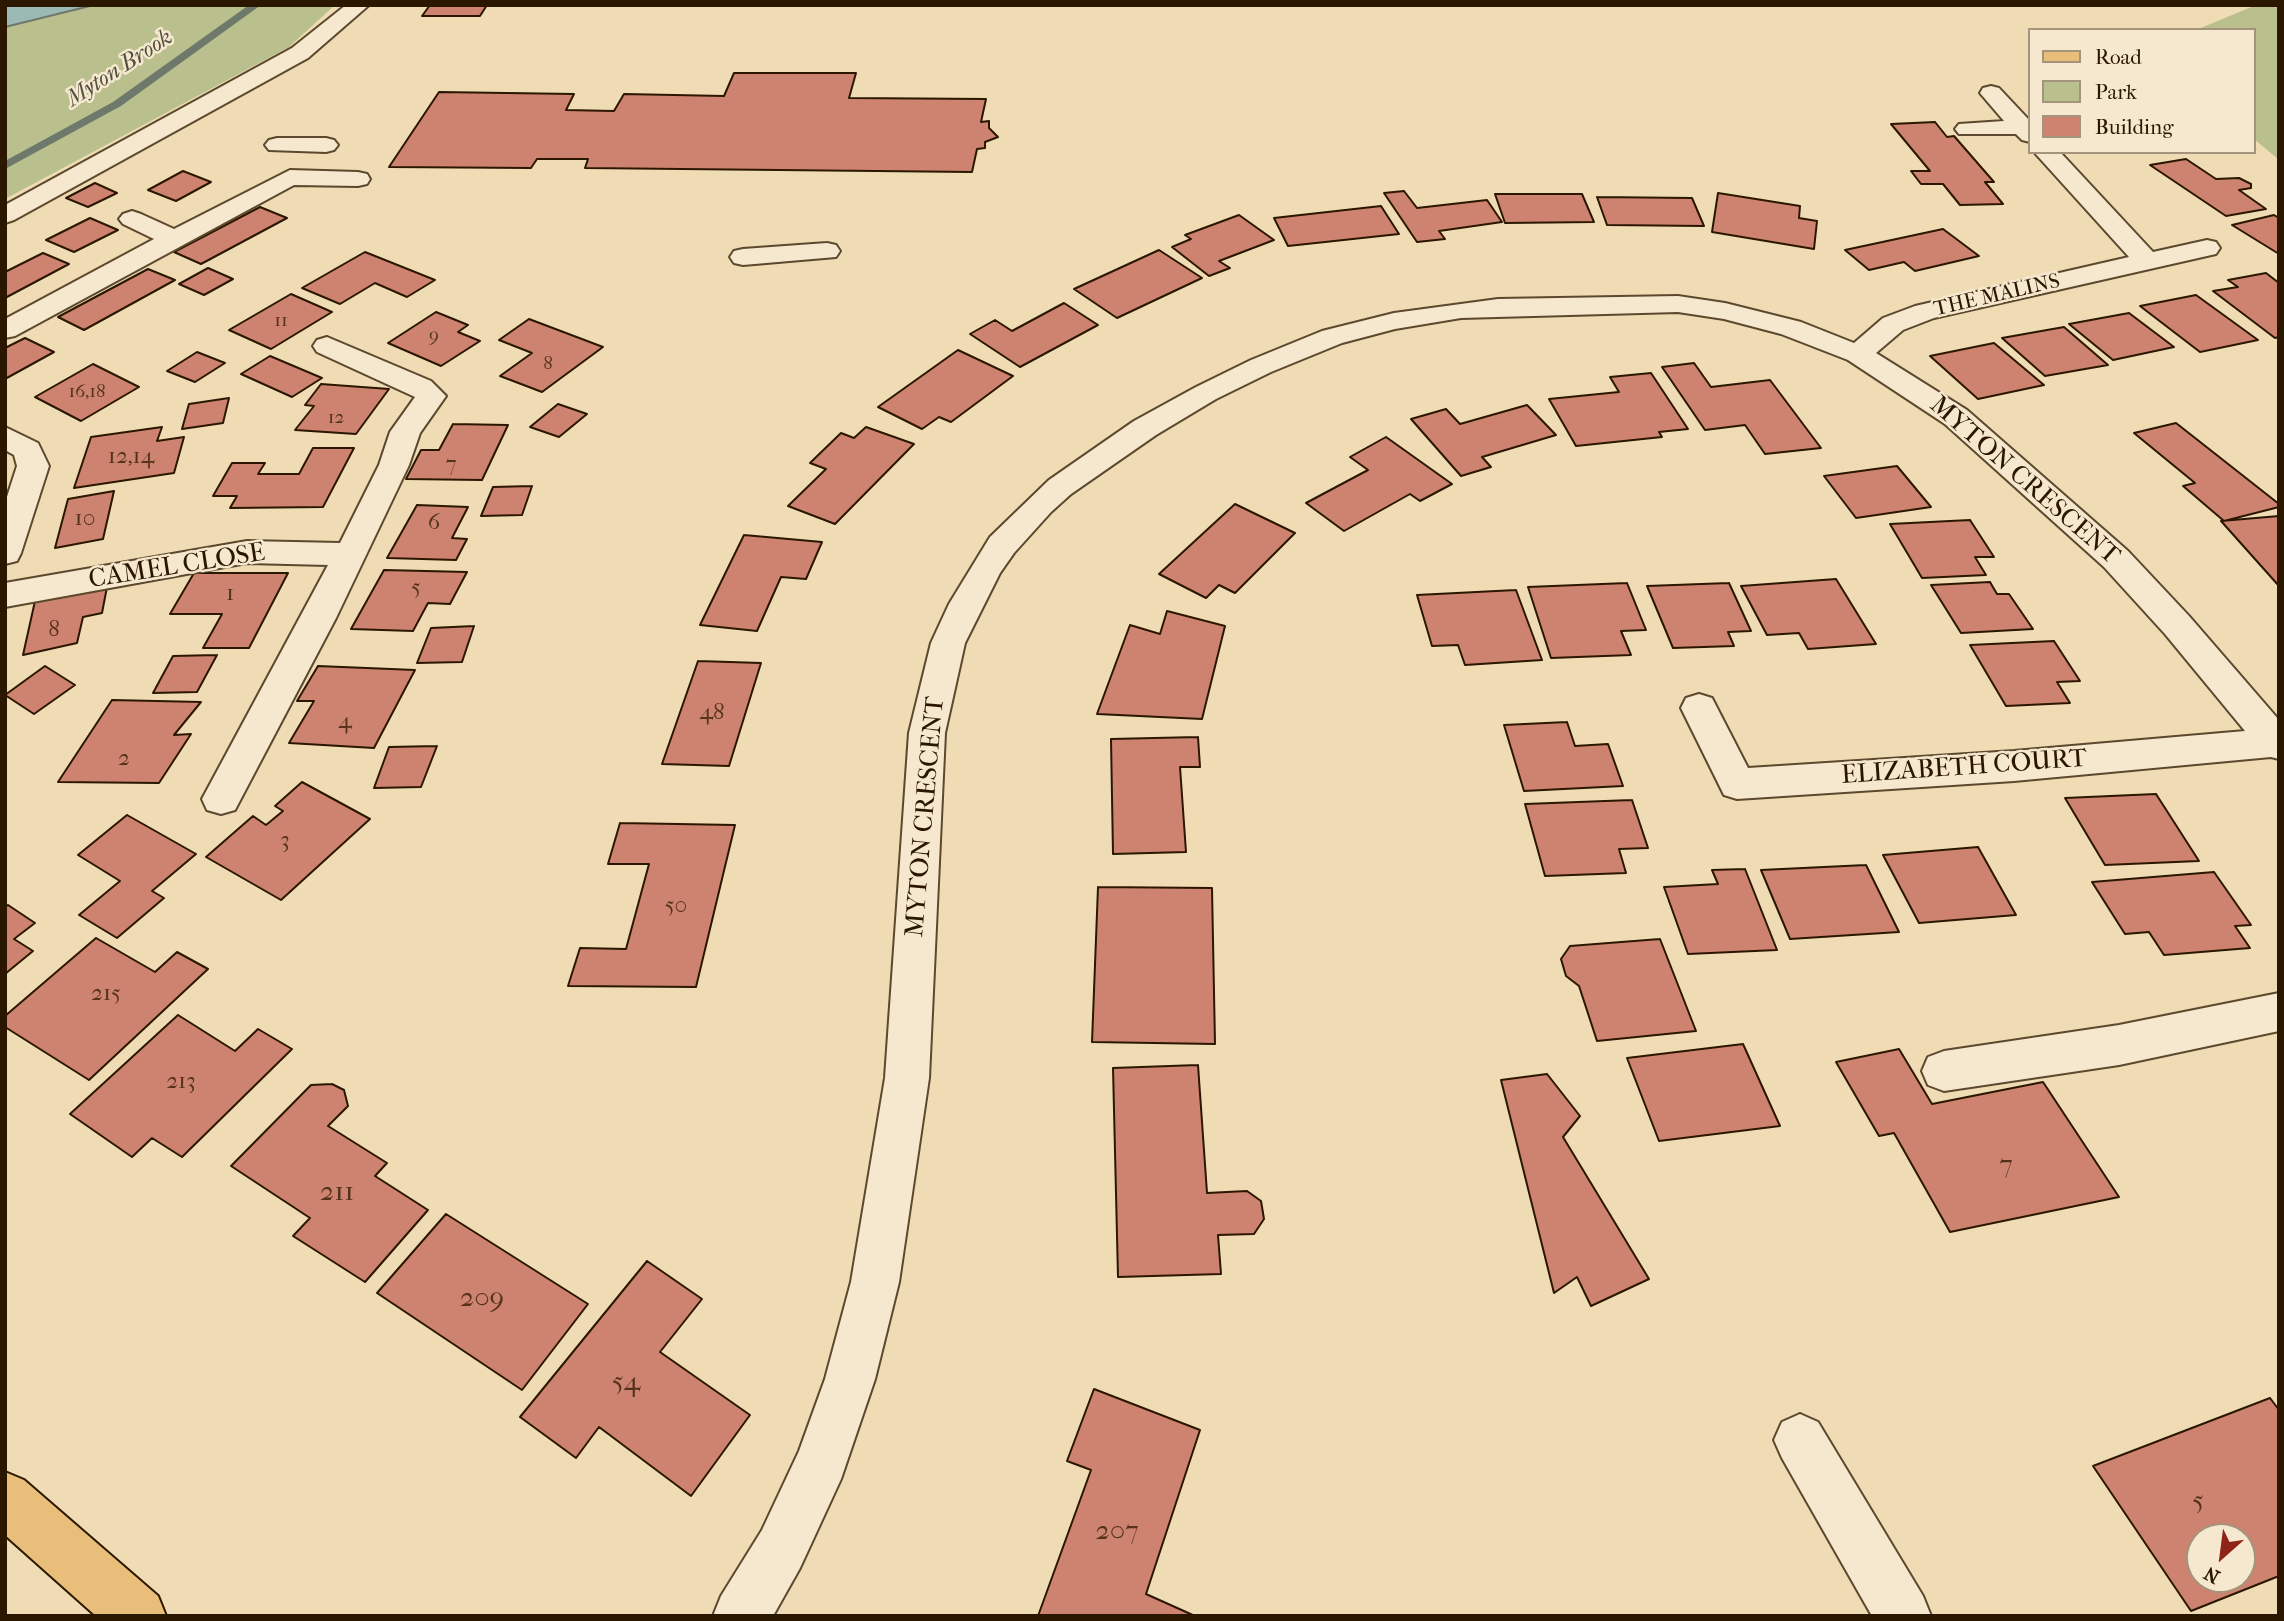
<!DOCTYPE html>
<html>
<head>
<meta charset="utf-8">
<style>
	body { margin:0 }
	#map { position:relative; width:2284px; height:1621px; overflow:hidden; background:#efdcb4; font-family:"IM FELL French Canon",serif }
	canvas { display:block }
	.frame { position:absolute; inset:0; border:7px solid #2b1700; pointer-events:none }
	.legend { position:absolute; left:2028px; top:28px; width:228px; height:126px; box-sizing:border-box; background:#f5e8ce; border:2px solid #a4947c; margin:0; padding:9px 12px; list-style:none; font-size:21px; color:#2b1700 }
	.legend li { display:flex; align-items:center; gap:14px; height:35px }
	.legend b { width:35px; border:2px solid #a4947c }
	.north { position:absolute; left:2186px; top:1523px; width:70px; height:70px; box-sizing:border-box; background:#f5e8ce; border:2px solid #a4947c; border-radius:50%; rotate:208deg; font-size:19px; font-weight:700; line-height:28px; text-align:center; color:#2b1700 }
	.north::after { content:''; display:block; margin:auto; width:24px; height:32px; background:#8f2418; clip-path:polygon(50% 0,100% 100%,50% 72%,0 100%) }
</style>
</head>
<body>
<div id="map">
<canvas width="2284" height="1621"></canvas>
<div class="frame"></div>
<ul class="legend">
<li><b style="height:9px;background:#e8be7a"></b>Road</li>
<li><b style="height:19px;background:#b9c08e"></b>Park</li>
<li><b style="height:19px;background:#cd8370"></b>Building</li>
</ul>
<div class="north">N</div>
</div>
<script>
const c = document.querySelector('canvas').getContext('2d');
c.lineJoin = 'round';
function paint(path, color) {
  c.fillStyle = color;
  c.fill(path, 'evenodd');
}
function poly(rows) {
  const path = new Path2D();
  for (const r of rows) {
    path.moveTo(r[0], r[1]);
    for (let i = 2; i < r.length; i += 2) path.lineTo(r[i], r[i + 1]);
  }
  return path;
}
function trace(path, color, width, dash) {
  c.strokeStyle = color;
  c.lineWidth = width;
  c.lineCap = dash ? 'butt' : 'round';
  c.setLineDash(dash || []);
  c.stroke(path);
}
function label(font, color, halo, rows, align = 'center') {
  c.font = font + ' "IM FELL French Canon",serif';
  c.lineWidth = 5;
  c.setLineDash([]);
  c.textBaseline = 'middle';
  c.strokeStyle = halo;
  c.fillStyle = color;
  for (const [text, x, y, turn = 0] of rows) {
    c.save();
    c.translate(x, y);
    c.rotate((+turn || 0) * Math.PI / 180);
    c.textAlign = isNaN(turn) ? turn : align;
    if (halo) c.strokeText(text, 0, 0);
    c.fillText(text, 0, 0);
    c.restore();
  }
}
paint(poly([
	[5,5,335,5,289,47,5,199],
	[2256,5,2279,5,2279,160,2254,139,2254,30,2196,30]
]), '#b9c08e');
const water = poly([
	[5,5,94,5,5,27,5,5]
]);
paint(water, '#9bbab4');
trace(water, '#6e796c', 2);
paint(poly([
	[249,5,261,5,121,106,5,169,5,161,113,102,249,5]
]), '#6e796c');
const building = poly([
	[430,5,487,5,480,16,422,16,430,5],
	[734,73,856,73,849,98,986,99,981,122,989,121,989,128,998,137,985,142,985,148,977,149,972,172,585,168,588,159,537,159,531,168,389,167,439,92,574,94,566,110,614,111,624,94,724,96,734,73],
	[1935,122,1947,137,1954,136,1994,182,1985,182,2003,204,1960,205,1943,184,1921,184,1911,171,1930,171,1891,124,1935,122],
	[2186,159,2216,179,2239,178,2251,184,2251,188,2239,190,2266,209,2226,216,2150,165,2186,159],
	[183,171,211,182,176,201,148,190,183,171],
	[95,183,117,193,88,207,66,198,95,183],
	[1404,191,1417,208,1487,200,1502,222,1439,231,1445,239,1417,242,1384,193,1404,191],
	[1718,193,1800,206,1799,218,1817,221,1814,249,1712,232,1718,193],
	[1495,194,1582,194,1594,222,1505,223,1495,194],
	[1597,197,1692,198,1704,226,1607,225,1597,197],
	[1381,206,1399,234,1288,246,1274,218,1381,206],
	[260,207,287,218,201,264,174,252,260,207],
	[1239,215,1274,240,1219,261,1230,268,1209,276,1172,247,1191,239,1185,235,1239,215],
	[2274,215,2279,218,2279,254,2232,225,2274,215],
	[90,218,118,230,74,252,46,240,90,218],
	[1943,229,1979,256,1915,271,1904,262,1869,270,1845,250,1943,229],
	[1159,250,1202,278,1117,318,1074,289,1159,250],
	[365,252,435,280,407,297,375,283,340,304,302,288,365,252],
	[43,253,69,264,5,298,5,272,43,253],
	[208,268,233,279,204,295,179,284,208,268],
	[148,269,175,280,84,330,58,317,148,269],
	[2266,273,2279,283,2279,337,2275,338,2213,291,2238,287,2228,280,2266,273],
	[291,294,332,312,271,349,229,330,291,294],
	[2196,295,2258,340,2200,352,2140,306,2196,295],
	[1064,303,1098,325,1020,367,970,334,995,320,1012,331,1064,303],
	[436,312,468,325,458,332,480,341,441,366,388,343,436,312],
	[2129,313,2174,347,2113,360,2069,324,2129,313],
	[529,319,603,347,542,392,500,376,532,353,499,340,529,319],
	[2064,327,2108,365,2045,376,2002,338,2064,327],
	[25,338,54,352,5,379,5,348,25,338],
	[1994,343,2044,385,1978,399,1930,356,1994,343],
	[958,350,1013,376,951,422,939,417,922,429,878,407,958,350],
	[197,352,225,363,195,382,167,371,197,352],
	[270,356,322,378,292,397,241,374,270,356],
	[1694,363,1711,387,1770,380,1821,448,1765,454,1745,425,1705,430,1662,367,1694,363],
	[93,364,139,387,81,421,35,397,93,364],
	[1651,373,1688,429,1659,432,1662,437,1576,446,1549,399,1619,392,1610,377,1651,373],
	[321,384,389,389,356,434,295,430,314,406,305,405,321,384],
	[229,398,223,423,182,429,189,404,229,398],
	[558,404,587,414,559,437,530,427,558,404],
	[1527,405,1556,435,1482,457,1491,467,1461,476,1411,419,1446,409,1460,424,1527,405],
	[2176,423,2279,504,2279,507,2224,521,2183,486,2195,483,2134,433,2176,423],
	[453,424,508,425,482,480,406,479,421,450,439,450,453,424],
	[162,427,157,441,184,437,174,473,74,488,91,437,162,427],
	[866,427,914,444,835,524,788,506,826,469,810,463,841,433,854,438,866,427],
	[1386,437,1452,484,1420,501,1410,494,1344,531,1306,503,1368,470,1350,457,1386,437],
	[313,448,354,448,323,507,230,508,237,496,213,496,232,463,265,463,258,474,299,474,313,448],
	[1897,466,1931,507,1856,518,1824,476,1897,466],
	[532,486,522,515,481,516,493,487,532,486],
	[114,491,103,539,55,548,68,499,114,491],
	[1235,504,1295,533,1235,593,1219,585,1206,598,1159,574,1235,504],
	[417,505,468,507,452,538,467,539,456,560,387,558,417,505],
	[2279,516,2279,586,2221,521,2279,516],
	[1970,520,1994,557,1975,557,1986,575,1922,578,1890,524,1970,520],
	[744,535,822,542,806,579,781,577,757,631,700,625,744,535],
	[384,570,467,572,450,604,428,603,413,631,351,629,384,570],
	[194,573,288,573,249,648,203,648,222,614,170,614,194,573],
	[1836,579,1876,644,1808,649,1799,633,1767,635,1741,586,1836,579],
	[1990,582,1997,594,2009,594,2033,629,1961,633,1931,585,1990,582],
	[1627,583,1646,630,1621,631,1631,655,1551,658,1528,587,1627,583],
	[1729,583,1751,631,1728,632,1734,646,1673,648,1647,586,1729,583],
	[107,587,102,613,83,617,77,643,23,655,35,601,107,587],
	[1516,590,1542,660,1465,665,1458,645,1432,646,1417,595,1516,590],
	[1167,611,1225,626,1202,719,1097,714,1130,625,1160,634,1167,611],
	[474,626,462,662,417,663,431,628,474,626],
	[2054,641,2080,681,2057,682,2070,703,2006,706,1970,645,2054,641],
	[217,655,197,692,153,693,173,656,217,655],
	[698,661,761,663,729,766,662,764,698,661],
	[45,666,75,685,34,714,5,695,45,666],
	[318,666,415,670,374,748,289,743,314,701,297,701,318,666],
	[112,700,201,702,174,735,191,734,159,783,58,782,112,700],
	[1567,722,1575,746,1608,744,1623,786,1524,791,1504,725,1567,722],
	[1198,737,1200,767,1180,767,1186,852,1113,854,1111,739,1198,737],
	[437,746,421,787,374,788,389,747,437,746],
	[302,782,370,819,281,900,206,857,253,816,266,825,283,811,275,806,302,782],
	[2156,794,2199,861,2105,865,2065,798,2156,794],
	[1632,800,1648,848,1619,849,1626,873,1545,876,1525,804,1632,800],
	[127,815,196,854,152,891,164,898,117,938,79,915,120,881,78,855,127,815],
	[620,823,735,825,696,987,568,986,580,948,626,949,649,864,608,864,620,823],
	[1978,847,2016,915,1919,923,1883,855,1978,847],
	[1866,865,1899,932,1790,939,1761,870,1866,865],
	[1745,869,1777,950,1688,954,1664,887,1718,884,1712,870,1745,869],
	[2214,872,2251,925,2235,926,2250,948,2164,955,2149,932,2125,934,2092,882,2214,872],
	[1098,887,1212,888,1215,1044,1092,1042,1098,887],
	[8,905,35,923,14,939,33,951,5,974,5,907,8,905],
	[96,938,155,972,177,952,208,969,89,1080,5,1027,5,1016,96,938],
	[1660,939,1696,1031,1597,1041,1579,986,1566,976,1561,959,1570,946,1660,939],
	[178,1015,235,1051,258,1029,292,1049,182,1157,152,1138,132,1157,70,1114,178,1015],
	[1743,1044,1780,1126,1659,1141,1627,1058,1743,1044],
	[1899,1049,1932,1104,2043,1082,2119,1197,1950,1232,1894,1133,1879,1136,1836,1062,1899,1049],
	[1198,1065,1207,1193,1247,1191,1261,1201,1264,1219,1254,1234,1218,1235,1221,1274,1118,1277,1113,1068,1198,1065],
	[1547,1074,1580,1116,1563,1137,1649,1279,1591,1306,1577,1277,1554,1293,1501,1080,1547,1074],
	[332,1084,344,1090,348,1106,328,1126,387,1163,375,1176,428,1210,365,1282,293,1236,310,1218,231,1166,311,1085,332,1084],
	[446,1214,588,1304,522,1390,377,1293,446,1214],
	[647,1261,702,1299,660,1352,750,1415,691,1496,599,1427,576,1458,520,1417,647,1261],
	[1094,1389,1200,1430,1146,1594,1195,1616,1038,1616,1091,1470,1067,1461,1094,1389],
	[2270,1398,2279,1410,2279,1576,2191,1611,2093,1466,2270,1398],
	[2200,1537,2242,1537,2242,1579,2200,1579,2200,1537]
]);
paint(building, '#cd8370');
trace(building, '#2b1700', 2);
const minor = poly([
	[346,5,369,5,308,58,14,220,5,223,5,205,292,48,346,5],
	[1991,86,1999,88,2030,121,2030,142,2022,140,2016,134,1959,134,1955,129,1959,124,2004,121,1980,93,1983,88,1991,86],
	[277,138,326,138,334,140,338,145,334,150,326,152,269,150,265,145,269,140,277,138],
	[2034,152,2060,152,2153,252,2207,240,2216,242,2220,248,2216,254,2207,256,1934,318,1903,330,1876,353,1967,410,2128,551,2189,616,2279,720,2279,759,2271,757,2014,781,1737,799,1724,795,1681,708,1686,698,1699,694,1712,698,1748,768,2014,751,2245,731,2165,634,2104,567,1945,424,1848,360,1781,334,1724,319,1678,312,1461,318,1395,329,1342,343,1271,372,1216,399,1156,435,1071,494,1051,512,1014,553,1000,573,965,643,945,733,929,1078,899,1282,875,1379,841,1479,800,1568,773,1616,713,1616,721,1596,762,1530,799,1451,825,1379,851,1282,885,1078,909,733,931,643,949,604,990,537,1049,480,1134,421,1196,387,1251,360,1322,331,1394,313,1498,299,1678,296,1725,303,1801,322,1854,343,1883,318,1915,306,2129,257,2034,152],
	[290,170,358,172,367,174,370,179,367,184,358,186,294,185,15,336,5,338,5,319,154,239,123,224,119,219,123,214,132,211,141,214,174,229,290,170],
	[827,243,836,245,840,251,836,257,743,265,734,263,730,257,734,251,743,249,827,243],
	[327,337,431,381,446,396,420,433,409,465,336,618,235,810,221,814,207,810,202,799,328,565,247,563,5,607,5,583,247,541,340,543,379,465,390,432,415,397,317,352,313,346,317,340,327,337],
	[5,427,38,443,49,466,21,553,17,561,5,564,5,503,17,466,14,455,5,450,5,427],
	[2279,993,2279,1031,2119,1065,1944,1091,1928,1085,1922,1071,1928,1057,1944,1051,2119,1025,2279,993],
	[1800,1414,1818,1422,1923,1596,1931,1616,1872,1616,1782,1458,1774,1440,1782,1422,1800,1414]
]);
const major = poly([
	[5,1472,24,1480,158,1596,166,1616,96,1616,5,1535,5,1472]
]);
trace(minor, '#5c482d', 4);
trace(major, '#2b1700', 4);
paint(minor, '#f5e8ce');
paint(major, '#e8be7a');
label('19px', '#54321c', null, [
	["11",281,321],
	["9",434,336],
	["8",548,364],
	["16,18",87,392],
	["12",336,418]
]);
label('21px', '#2b1700', '#f5e8ce', [
	["THE MALINS",1997,296,-13]
]);
label('italic 23px', '#52503f', '#f5e8ce', [
	["Myton Brook",120,69,-33]
]);
label('23px', '#54321c', null, [
	["12,14",131,457],
	["7",451,465],
	["10",85,519],
	["6",434,523],
	["5",416,588],
	["1",230,594],
	["8",54,630],
	["48",712,713],
	["4",345,722],
	["2",124,759],
	["3",285,841],
	["50",676,906],
	["215",106,994],
	["213",181,1082]
]);
label('26px', '#2b1700', '#f5e8ce', [
	["MYTON CRESCENT",2024,481,41],
	["CAMEL CLOSE",177,567,-9],
	["ELIZABETH COURT",1964,768,-4],
	["MYTON CRESCENT",926,817,-85]
]);
label('28px', '#54321c', null, [
	["7",2006,1166],
	["211",337,1193],
	["209",482,1299],
	["54",626,1383],
	["5",2198,1502],
	["207",1117,1532]
]);
</script>
</body>
</html>
